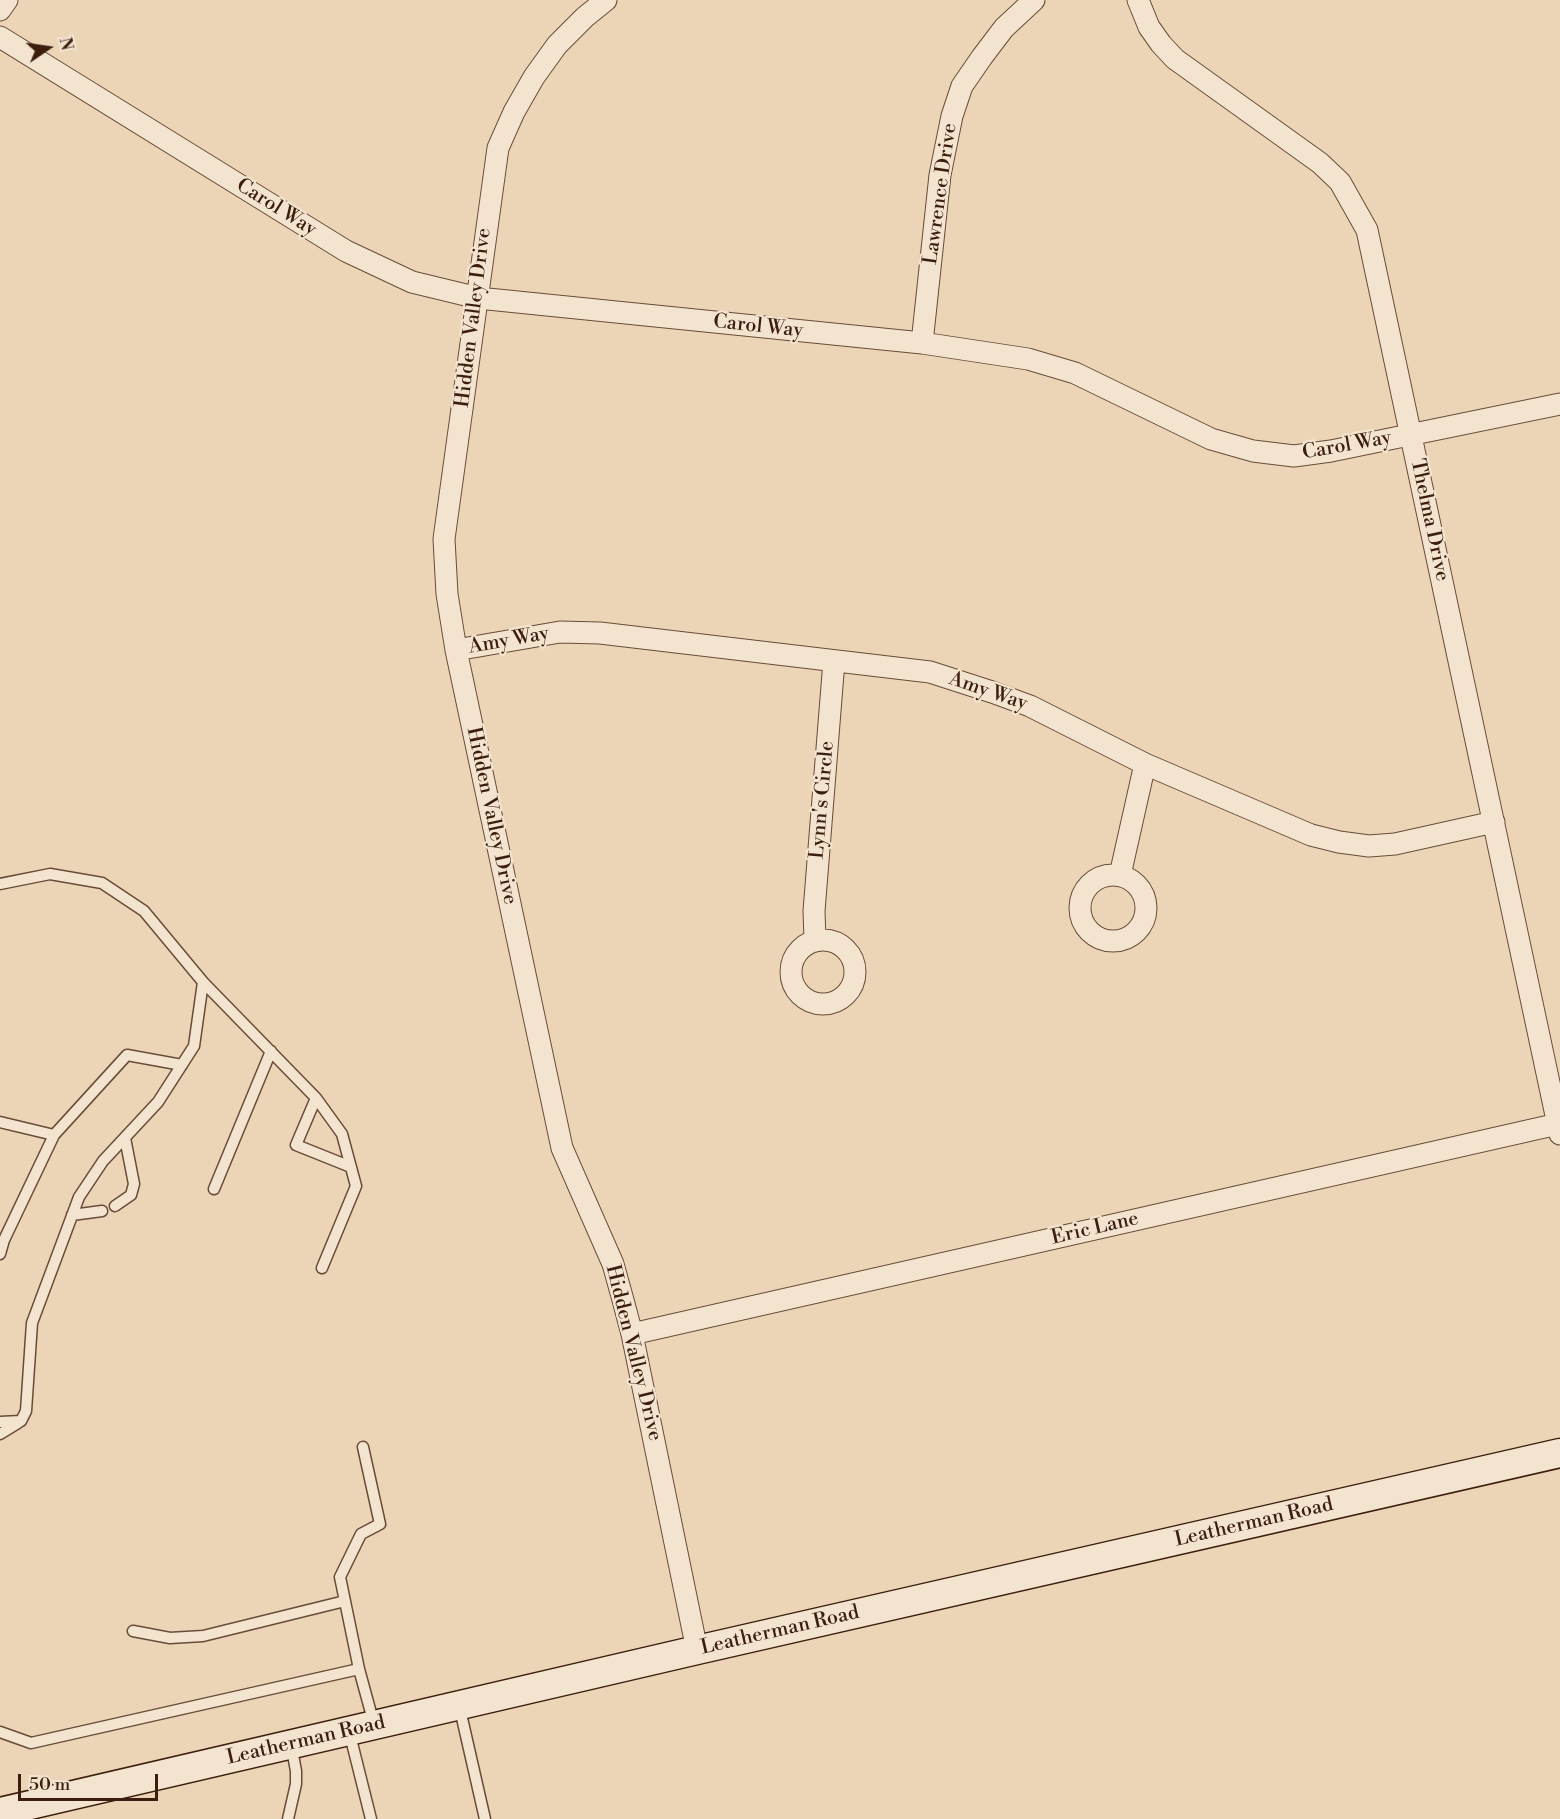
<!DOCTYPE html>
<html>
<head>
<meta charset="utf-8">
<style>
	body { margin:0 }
	#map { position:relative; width:1560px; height:1819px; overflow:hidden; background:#ecd5b7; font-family:"Libre Bodoni",serif }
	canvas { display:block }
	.north { position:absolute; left:18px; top:18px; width:60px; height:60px; -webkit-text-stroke:4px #f3e4d0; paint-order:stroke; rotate:77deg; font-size:16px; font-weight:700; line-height:24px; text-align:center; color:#3c1e0e }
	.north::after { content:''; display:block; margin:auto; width:21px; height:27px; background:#3c1e0e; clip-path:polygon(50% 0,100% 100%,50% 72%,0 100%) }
	.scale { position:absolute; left:18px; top:1774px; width:140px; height:27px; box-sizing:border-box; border:3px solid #3c1e0e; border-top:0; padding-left:8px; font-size:18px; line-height:21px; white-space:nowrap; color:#3c1e0e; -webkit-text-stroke:4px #f3e4d0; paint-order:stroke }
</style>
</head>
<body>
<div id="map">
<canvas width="1560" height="1819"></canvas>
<div class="north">N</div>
<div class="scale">50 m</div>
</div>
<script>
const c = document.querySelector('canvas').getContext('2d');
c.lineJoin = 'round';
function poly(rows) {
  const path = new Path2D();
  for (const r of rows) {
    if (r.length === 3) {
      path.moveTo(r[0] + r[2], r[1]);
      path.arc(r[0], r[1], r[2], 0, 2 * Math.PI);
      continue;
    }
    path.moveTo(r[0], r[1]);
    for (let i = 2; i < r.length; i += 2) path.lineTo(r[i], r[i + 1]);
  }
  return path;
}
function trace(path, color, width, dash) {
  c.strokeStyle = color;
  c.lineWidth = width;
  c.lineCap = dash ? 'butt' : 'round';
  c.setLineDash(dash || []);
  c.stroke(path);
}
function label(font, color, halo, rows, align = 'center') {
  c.font = font + ' "Libre Bodoni",serif';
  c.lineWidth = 4.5;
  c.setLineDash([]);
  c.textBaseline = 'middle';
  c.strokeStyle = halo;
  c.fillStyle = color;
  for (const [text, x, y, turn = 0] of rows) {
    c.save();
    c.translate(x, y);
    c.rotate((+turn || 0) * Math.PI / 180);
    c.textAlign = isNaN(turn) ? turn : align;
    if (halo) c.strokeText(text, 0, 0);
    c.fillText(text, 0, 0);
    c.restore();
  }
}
const lane = poly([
	[0,884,50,874,102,883,144,911,203,982,194,1046,158,1102,103,1161,79,1197,32,1323,26,1411,21,1421,0,1422],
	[203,982,316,1098,342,1134,356,1186,322,1268],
	[316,1098,296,1145,351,1167],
	[0,1122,54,1135,127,1055,182,1065],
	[214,1189,271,1051],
	[115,1206,131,1195,134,1184,125,1138],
	[72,1215,102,1211],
	[0,1254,4,1240,54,1135],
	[0,1434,18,1423],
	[133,1631,170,1638,203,1636,345,1601],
	[359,1669,340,1577,361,1534,380,1524,363,1447],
	[459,1705,485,1819],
	[349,1731,371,1819],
	[0,1732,31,1743,359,1669,374,1724],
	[288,1819,296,1784,296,1771,291,1744]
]);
const street = poly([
	[606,0,585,17,557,45,534,77,514,112,498,148,444,539,447,594,456,650,562,1148,613,1264,623,1300,632,1334,697,1650],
	[1138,0,1149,27,1161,44,1175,59,1320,163,1340,182,1367,230,1560,1134],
	[0,10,7,0],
	[0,37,346,251,412,282,478,298,922,343,1028,359,1075,373,1211,439,1253,451,1294,456,1331,451,1560,404],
	[922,343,940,175,952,116,962,86,982,57,1004,28,1034,0],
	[456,650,560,632,600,633,930,672,992,692,1030,706,1145,764,1311,835,1339,842,1369,846,1395,844,1494,822],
	[1120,875,1145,764],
	[1113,908,33],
	[815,940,814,911,834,661],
	[823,972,32],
	[632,1334,1558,1124]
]);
const secondary = poly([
	[0,1812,697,1650,1560,1453]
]);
trace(lane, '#684c38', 13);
trace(street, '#684c38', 23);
trace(secondary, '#3c1e0e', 31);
trace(lane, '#f3e4d0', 10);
trace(street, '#f3e4d0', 21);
trace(secondary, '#f3e4d0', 28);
label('20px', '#3c1e0e', '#f3e4d0', [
	["Lawrence Drive",941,194,-82],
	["Carol Way",276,208,32],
	["Hidden Valley Drive",474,318,-83],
	["Carol Way",758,327,6],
	["Carol Way",1347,446,-10],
	["Thelma Drive",1429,520,78],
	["Amy Way",509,641,-10],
	["Amy Way",988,692,19],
	["Lynn's Circle",823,800,-85],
	["Hidden Valley Drive",491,816,78],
	["Eric Lane",1095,1229,-13],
	["Hidden Valley Drive",633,1353,76],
	["Leatherman Road",1254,1523,-13],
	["Leatherman Road",780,1631,-13],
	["Leatherman Road",306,1741,-13]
]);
</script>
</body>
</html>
